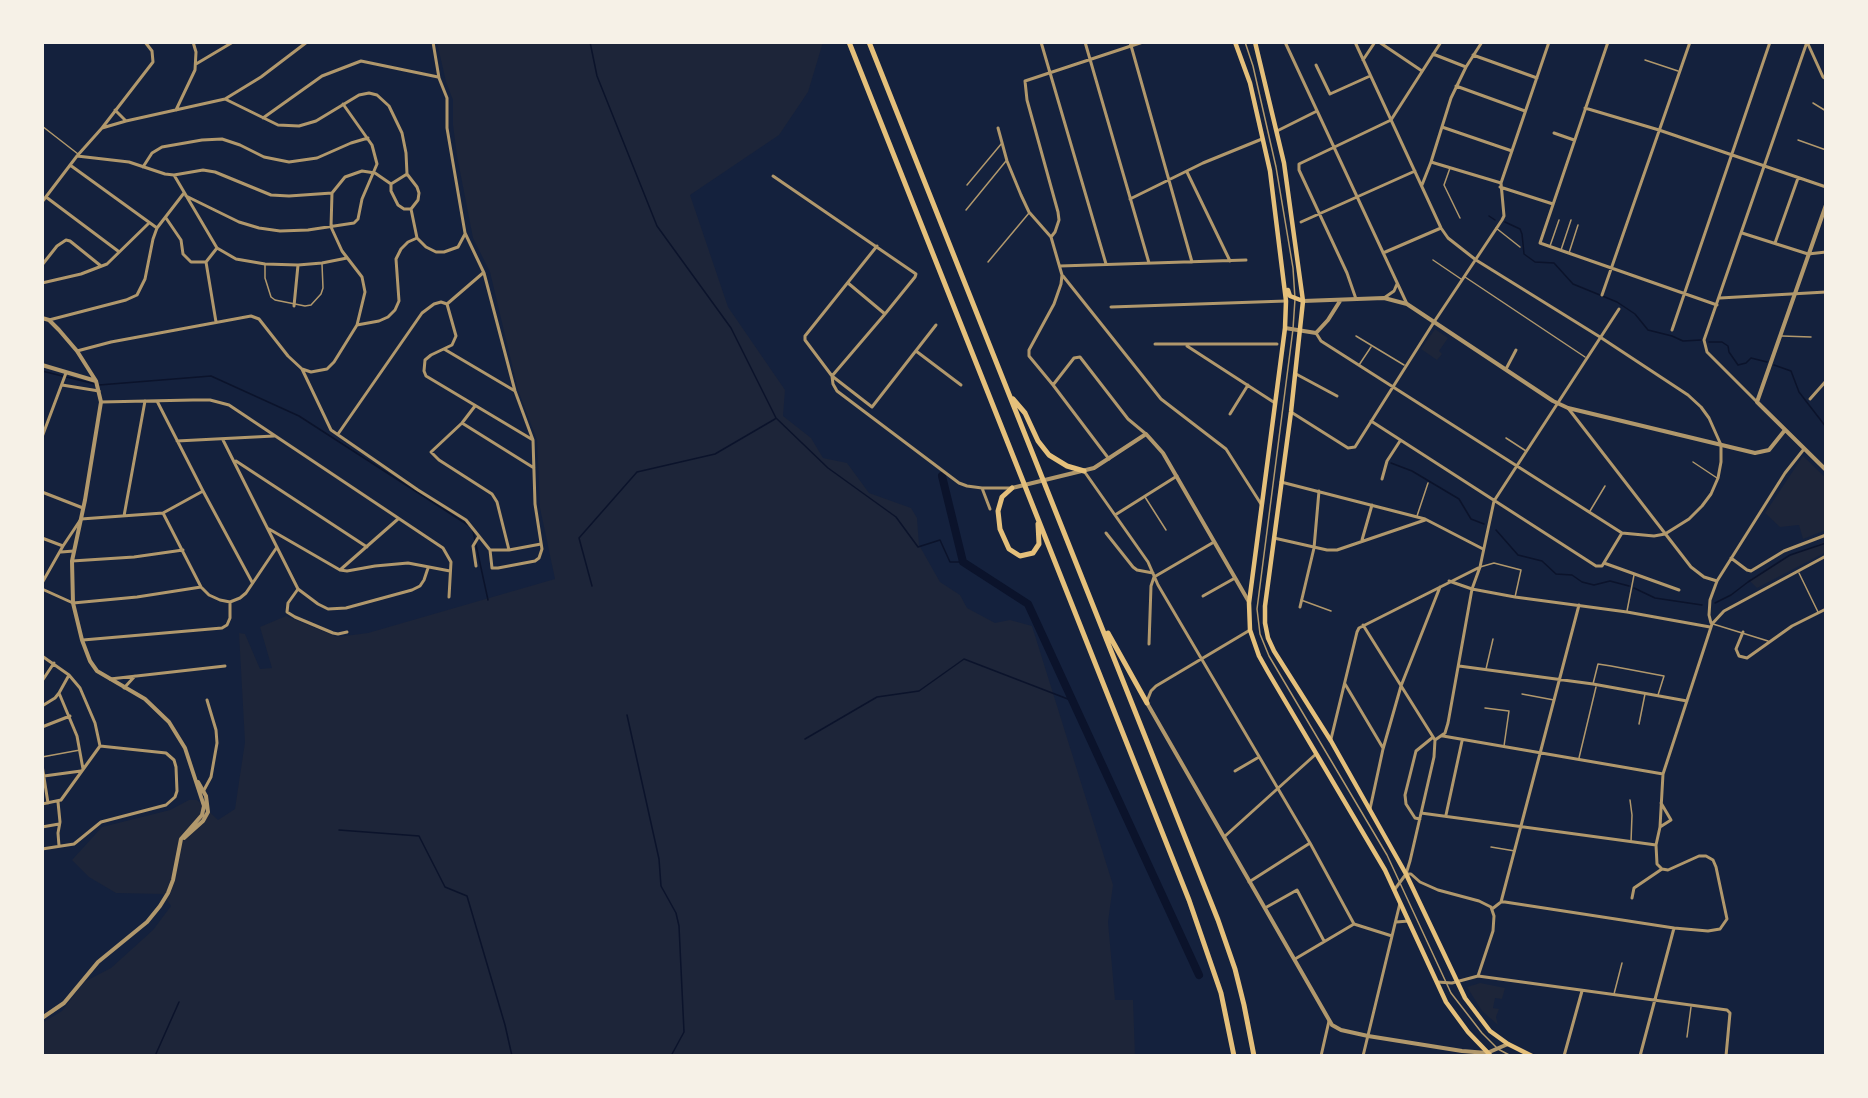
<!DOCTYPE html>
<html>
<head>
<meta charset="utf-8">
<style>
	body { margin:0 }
	#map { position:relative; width:1868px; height:1098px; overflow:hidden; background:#14213d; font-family:Arial,sans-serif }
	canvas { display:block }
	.frame { position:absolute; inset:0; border:44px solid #f6f1e7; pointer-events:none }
</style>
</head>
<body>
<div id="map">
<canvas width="1868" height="1098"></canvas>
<div class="frame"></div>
</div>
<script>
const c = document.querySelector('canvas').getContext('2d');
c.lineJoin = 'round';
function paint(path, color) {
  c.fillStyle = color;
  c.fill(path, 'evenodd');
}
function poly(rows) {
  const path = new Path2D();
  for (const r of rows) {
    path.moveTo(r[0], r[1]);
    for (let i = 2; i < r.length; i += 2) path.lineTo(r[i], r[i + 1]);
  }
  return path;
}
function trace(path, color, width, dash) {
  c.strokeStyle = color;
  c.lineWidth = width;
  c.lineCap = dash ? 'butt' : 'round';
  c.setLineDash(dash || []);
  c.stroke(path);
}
paint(poly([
	[437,42,823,42,808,92,779,135,690,195,728,307,785,390,783,416,811,438,823,458,847,463,869,493,911,508,917,518,919,545,940,582,960,595,967,608,995,623,1010,620,1032,626,1113,885,1108,922,1115,1000,1133,1000,1135,1056,42,1056,42,1023,62,1011,84,982,111,968,153,930,171,906,163,894,116,893,89,877,72,860,102,827,170,810,189,800,197,800,218,820,235,809,245,742,239,633,245,634,260,669,272,668,260,627,286,616,337,637,368,633,555,579,540,508,537,440,518,390,490,272,473,238,457,156,453,125,453,100,446,82],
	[1435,329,1448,338,1439,351,1442,354,1437,360,1421,349],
	[1803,456,1826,478,1826,530,1803,539,1799,525,1780,527,1765,513],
	[1826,541,1826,552,1757,588,1749,580,1781,560],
	[1480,983,1505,988,1502,999,1495,998,1493,1008,1499,1009,1496,1017,1498,1025,1482,1011,1467,987]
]), '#1d2539');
trace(poly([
	[590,42,597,76,657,226,731,328,776,418,828,468,896,517,918,547,940,540,950,562,963,562],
	[1489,216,1495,220],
	[1505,222,1520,229,1522,234,1524,254,1535,262,1554,263,1573,284,1617,302,1635,314,1648,330,1672,336,1683,341,1701,340],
	[1709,342,1722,342,1728,346,1729,352,1738,365,1746,363,1751,358,1767,362],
	[1774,365,1791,371,1799,392,1826,427],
	[42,371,99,385,211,376,299,416,468,525],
	[1391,463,1412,471,1459,499,1471,519,1484,524],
	[1496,530,1518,555,1542,561,1556,574,1572,575,1582,582,1594,585,1610,581,1629,586],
	[473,531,488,600],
	[592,586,579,538,637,472,715,454,775,419],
	[1634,588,1655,598,1702,605],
	[1715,603,1731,595,1748,582,1790,555,1826,543],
	[627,715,659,859,661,886,676,913,679,926,684,1032,671,1056],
	[805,739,877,697,919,691,964,659,1073,701],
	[339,830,419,836,445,887,467,896,505,1025,512,1056],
	[155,1056,179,1002]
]), '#0b132b', 1.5);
trace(poly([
	[942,476,963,562,1028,604,1199,975]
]), '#0b132b', 8);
trace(poly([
	[1245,42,1253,66,1276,167,1293,268,1295,299,1293,329,1257,609,1260,634,1269,656,1387,855,1451,993,1482,1033,1498,1049,1511,1056],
	[1645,60,1678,71],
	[1813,103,1826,111],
	[42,126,78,154],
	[1798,140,1826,150],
	[1450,168,1444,185,1460,218],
	[967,185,1002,143],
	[966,210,1006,161],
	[1496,228,1520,247],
	[1550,246,1559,220],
	[1561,250,1571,220],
	[1569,253,1578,225],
	[1433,260,1461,279],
	[988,262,1029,213],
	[265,264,265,278,271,297,275,300,305,306,311,305,321,294,323,288,322,264],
	[1465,277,1585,357],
	[1356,336,1404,365],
	[1782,336,1811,337],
	[1359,365,1371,347],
	[1506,438,1526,451],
	[1693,462,1717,478],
	[1145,497,1166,530],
	[1590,511,1605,486],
	[1417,516,1428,483],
	[1480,567,1494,563,1521,570,1515,597],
	[1799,573,1818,612],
	[1301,600,1331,611],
	[1627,611,1634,575],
	[1713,624,1768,641],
	[1486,669,1493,639],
	[1593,684,1598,664,1611,666,1664,676,1658,695],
	[1522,694,1554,700],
	[1485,708,1509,711,1504,746],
	[1639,724,1645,694],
	[42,757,80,750],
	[1579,758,1596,687],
	[1630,800,1632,815,1631,842],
	[1491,847,1515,851],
	[1614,994,1622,963],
	[1687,1037,1691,1007]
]), '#b1986c', 1.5);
trace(poly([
	[1041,42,1106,264],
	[1085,42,1149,263],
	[1130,42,1192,262],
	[1285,42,1407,304],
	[1379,42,1422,71],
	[1608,42,1540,243,1717,305],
	[1808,44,1823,77,1826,79],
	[1433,54,1466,67],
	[1473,55,1537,78],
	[1363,60,1375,42],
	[196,64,233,42],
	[1316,65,1330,94,1370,76],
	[1456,86,1525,111],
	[225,99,278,125,299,126,316,121,359,95,369,93,377,95,389,106,402,133,406,153,407,174],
	[1585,108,1659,130,1826,187],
	[115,110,126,121],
	[176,110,195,70,196,52,193,42],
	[263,118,322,76,361,61,438,77],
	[1442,127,1512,151],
	[102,128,153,62,152,51,145,42],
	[998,128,1007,161,1021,195,1029,212,1051,237,1062,275,1061,284,1054,304,1029,350,1029,356,1053,385,1109,459],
	[1277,131,1317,111],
	[1554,133,1574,140],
	[77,156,129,162,165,174,174,175,203,170,215,172,271,195,289,196,332,193],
	[1431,162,1501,183],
	[70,165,157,228],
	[143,167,152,153,162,147,202,140,222,139,240,145,264,157,289,162,317,158,351,143,368,138],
	[1187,172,1230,261],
	[407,174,391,184,391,191,398,205,404,209,410,209],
	[407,174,417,187,419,193,418,200,411,209],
	[174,175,217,248,236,259,265,264,298,265,322,263,347,258],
	[773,176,916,274,915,277,885,314,832,376],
	[1422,185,1431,162,1451,98,1466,67,1482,42],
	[1500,187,1553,204],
	[186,196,239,222,259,228,280,231,308,230,354,223,358,219,362,199,377,164,372,145,343,104],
	[46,197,118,251],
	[1130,199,1203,163,1262,139],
	[42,202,77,156,102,128,126,121,225,99,261,77,307,42],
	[411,209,417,238,426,247,436,252,444,252,458,247,465,234],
	[166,218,181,240,183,254,191,262,206,262,217,248],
	[1301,222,1415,171],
	[1742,233,1808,254,1826,252],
	[1051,237,1055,232,1059,220,1058,212,1027,100,1025,81,1143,42],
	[1775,243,1798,178],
	[877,246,805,336,805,340,832,376,833,384,837,391,959,483,967,486,982,488,1010,488],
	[1383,253,1441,228],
	[206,262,216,322],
	[42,265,57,246,66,240,70,241,101,266],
	[1060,266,1246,260],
	[1063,276,1161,399,1226,449,1261,504],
	[42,283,81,274,107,264,149,223],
	[848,283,885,314],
	[1602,295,1690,42],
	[1384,298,1394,291,1397,284],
	[1720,298,1826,292],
	[1356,299,1347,273,1299,170,1299,164,1391,120,1441,42],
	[447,304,456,336,452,345,431,355,425,360,424,371,426,376,533,440],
	[294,306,298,265],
	[1111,307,1286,301],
	[49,320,126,300,137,295,145,279,153,239,157,228,184,193],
	[357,325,379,321,388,317,395,310,399,301,396,259,401,249,408,242,417,238],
	[1672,330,1770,42],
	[1316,333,1321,341,1622,533,1654,536,1665,534,1689,519,1702,506,1711,494,1718,478,1721,462,1721,445,1709,418,1701,407,1688,395,1600,337,1476,260,1448,238,1441,228,1355,42],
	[1155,344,1277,344],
	[1187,346,1275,403],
	[444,349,515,391],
	[77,351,111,342,251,316,259,319,288,356,302,369,311,372,327,369,334,362,357,325,365,292,362,277,342,251,331,227,332,193,345,177,362,171,375,173,391,184],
	[916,351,961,385],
	[302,369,331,430,418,490,466,520,490,550,492,568,498,568,535,561,539,558,542,549,535,504,533,440,515,391,484,273,465,233,447,128,447,98,439,78,433,42],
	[1506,369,1516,350],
	[1296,374,1337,396],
	[832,376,872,407,936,325],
	[62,385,99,391],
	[1053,385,1074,358,1080,357,1128,419,1146,434],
	[1810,399,1826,381],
	[157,401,203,491,252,582],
	[101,402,193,400,210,400,229,405,443,548,451,562,449,597],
	[1757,402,1707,352,1704,340,1807,42],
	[475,406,462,423,431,452,439,460,492,494,497,502,509,550],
	[1568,408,1691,567,1704,577,1717,581],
	[1291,412,1348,448,1355,447,1434,322,1502,220,1504,216,1501,183,1549,42],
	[1230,414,1248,385],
	[1371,421,1596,566,1602,566,1622,533],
	[462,423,534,468],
	[338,434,422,313,434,304,441,302,447,304,483,273],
	[42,437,66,373],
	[223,440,298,589],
	[177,441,274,436],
	[236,461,367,547],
	[1084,471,1148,562,1158,585,1310,843,1354,924],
	[1382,479,1387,461,1400,441],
	[1281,482,1425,519,1483,549],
	[982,488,990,509],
	[42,492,83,508],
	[163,513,203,491],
	[1115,515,1177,476],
	[124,516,145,401],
	[269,529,340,570,347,571,375,566,408,563,450,571],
	[1106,533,1133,567,1137,570,1153,573],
	[42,538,63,546],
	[1274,538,1327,550,1337,550,1425,520],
	[1362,540,1372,505],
	[490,550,509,550,541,544],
	[61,552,74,551],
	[1731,558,1747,570,1751,571,1784,551,1826,535],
	[72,561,134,557,183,550],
	[1604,563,1679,590],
	[476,566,473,546,479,536],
	[340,570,398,519],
	[1449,581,1472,589,1515,597,1627,612,1710,627],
	[42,583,63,546,81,519,163,513,201,587,209,595,220,600,230,602,240,598,246,593,277,547],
	[42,589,73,603,137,597,201,587],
	[1203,596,1235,578],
	[1300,607,1314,548,1319,491],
	[1711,623,1709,615,1710,600,1717,581,1785,473,1804,449],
	[1363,625,1435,740],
	[347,632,338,634,333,633,295,617,287,612,288,603,298,589,318,604,328,609,346,608,412,590,420,586,424,580,428,568],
	[1743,632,1736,649,1739,656,1747,658,1792,626,1826,609],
	[83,640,222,628,227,625,230,618,230,602],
	[1149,644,1151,586,1154,577,1214,542],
	[42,656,69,675,80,688,95,723,100,746,61,800,42,804],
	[1459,666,1593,684,1687,701],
	[69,675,59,693,77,736,83,769],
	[110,679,225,666],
	[42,681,54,663],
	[1345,684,1383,748],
	[124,688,135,676],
	[1147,701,1151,691,1156,686,1250,630],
	[42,706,55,698,59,693],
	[42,727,70,716],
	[1443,736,1663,774],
	[1331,739,1357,632,1359,628,1478,568],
	[42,765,48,803],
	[1235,771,1259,757],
	[44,776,81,771],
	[201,792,204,790,211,777,217,743,216,730,207,700],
	[58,802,60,822,58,833,59,846],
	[1370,809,1383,749,1401,686,1440,587],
	[1421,813,1656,845],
	[1446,815,1462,741],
	[1420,819,1415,818,1406,804,1405,795,1416,751,1432,738],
	[42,827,59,824],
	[1660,827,1671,820,1661,803],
	[1224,837,1316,754],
	[42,849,74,844,101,822,166,805,175,797,177,791,176,767,174,760,166,753,100,746],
	[1662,869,1657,864,1656,845,1660,827,1663,774,1712,624,1724,611,1826,556],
	[1406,874,1411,874,1420,882,1438,890,1479,901,1491,907,1494,916,1493,931,1478,976],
	[1249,882,1310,843],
	[1395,889,1406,874,1410,861,1434,757,1435,740,1445,733,1448,723,1472,589,1480,567,1494,501,1619,309],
	[1501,902,1579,605],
	[1265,908,1297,890,1324,941],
	[1492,909,1501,902,1505,902,1674,928,1708,931,1720,929,1727,919,1716,867,1713,860,1706,856,1699,856,1668,870,1662,869,1634,888,1632,898],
	[1396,922,1409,921],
	[1295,959,1354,924,1392,936],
	[1437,982,1452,983,1478,976,1727,1010,1730,1013,1726,1056],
	[1321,1056,1329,1021],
	[1363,1056,1400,903],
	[1564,1056,1582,991],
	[1640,1056,1674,928]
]), '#b1986c', 3);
trace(poly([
	[1826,205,1757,402,1826,470],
	[1303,301,1384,298,1407,304,1553,401,1568,408,1755,453,1769,450,1785,430],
	[42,318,49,320,59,330,77,351,96,381,101,402,85,500,72,561,73,603,82,640,90,661,97,671,145,699,169,722,185,748,204,806,202,815,181,839,173,880,168,893,160,906,147,922,98,962,64,1003,42,1018],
	[1285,328,1316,333,1328,320,1340,301],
	[42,365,96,381],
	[1012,488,1094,468,1146,434,1163,453,1249,602],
	[1147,703,1332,1025,1341,1030,1368,1036,1462,1051,1487,1053,1508,1044],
	[184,838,203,821,208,812,206,796,198,782]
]), '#b1986c', 4);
trace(poly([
	[1235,42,1250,83,1270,171,1286,301,1285,328,1249,603,1250,630,1259,656,1268,672,1385,870,1446,1002,1468,1032,1491,1056],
	[1255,42,1284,163,1303,301,1291,412,1265,606,1265,623,1268,638,1274,651,1331,741,1406,874,1465,998,1490,1031,1508,1044,1532,1056],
	[1288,290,1290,296,1303,301]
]), '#e5c07b', 4.5);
trace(poly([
	[849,42,1189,900,1221,993,1234,1056],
	[869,42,1218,920,1235,969,1244,1005,1254,1056],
	[1013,399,1025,413,1038,441,1049,455,1067,466,1084,471],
	[1012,488,1002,497,998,511,1000,529,1009,549,1020,556,1033,553,1039,544,1038,524],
	[1108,633,1147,703]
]), '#e5c07b', 5);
</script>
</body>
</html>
